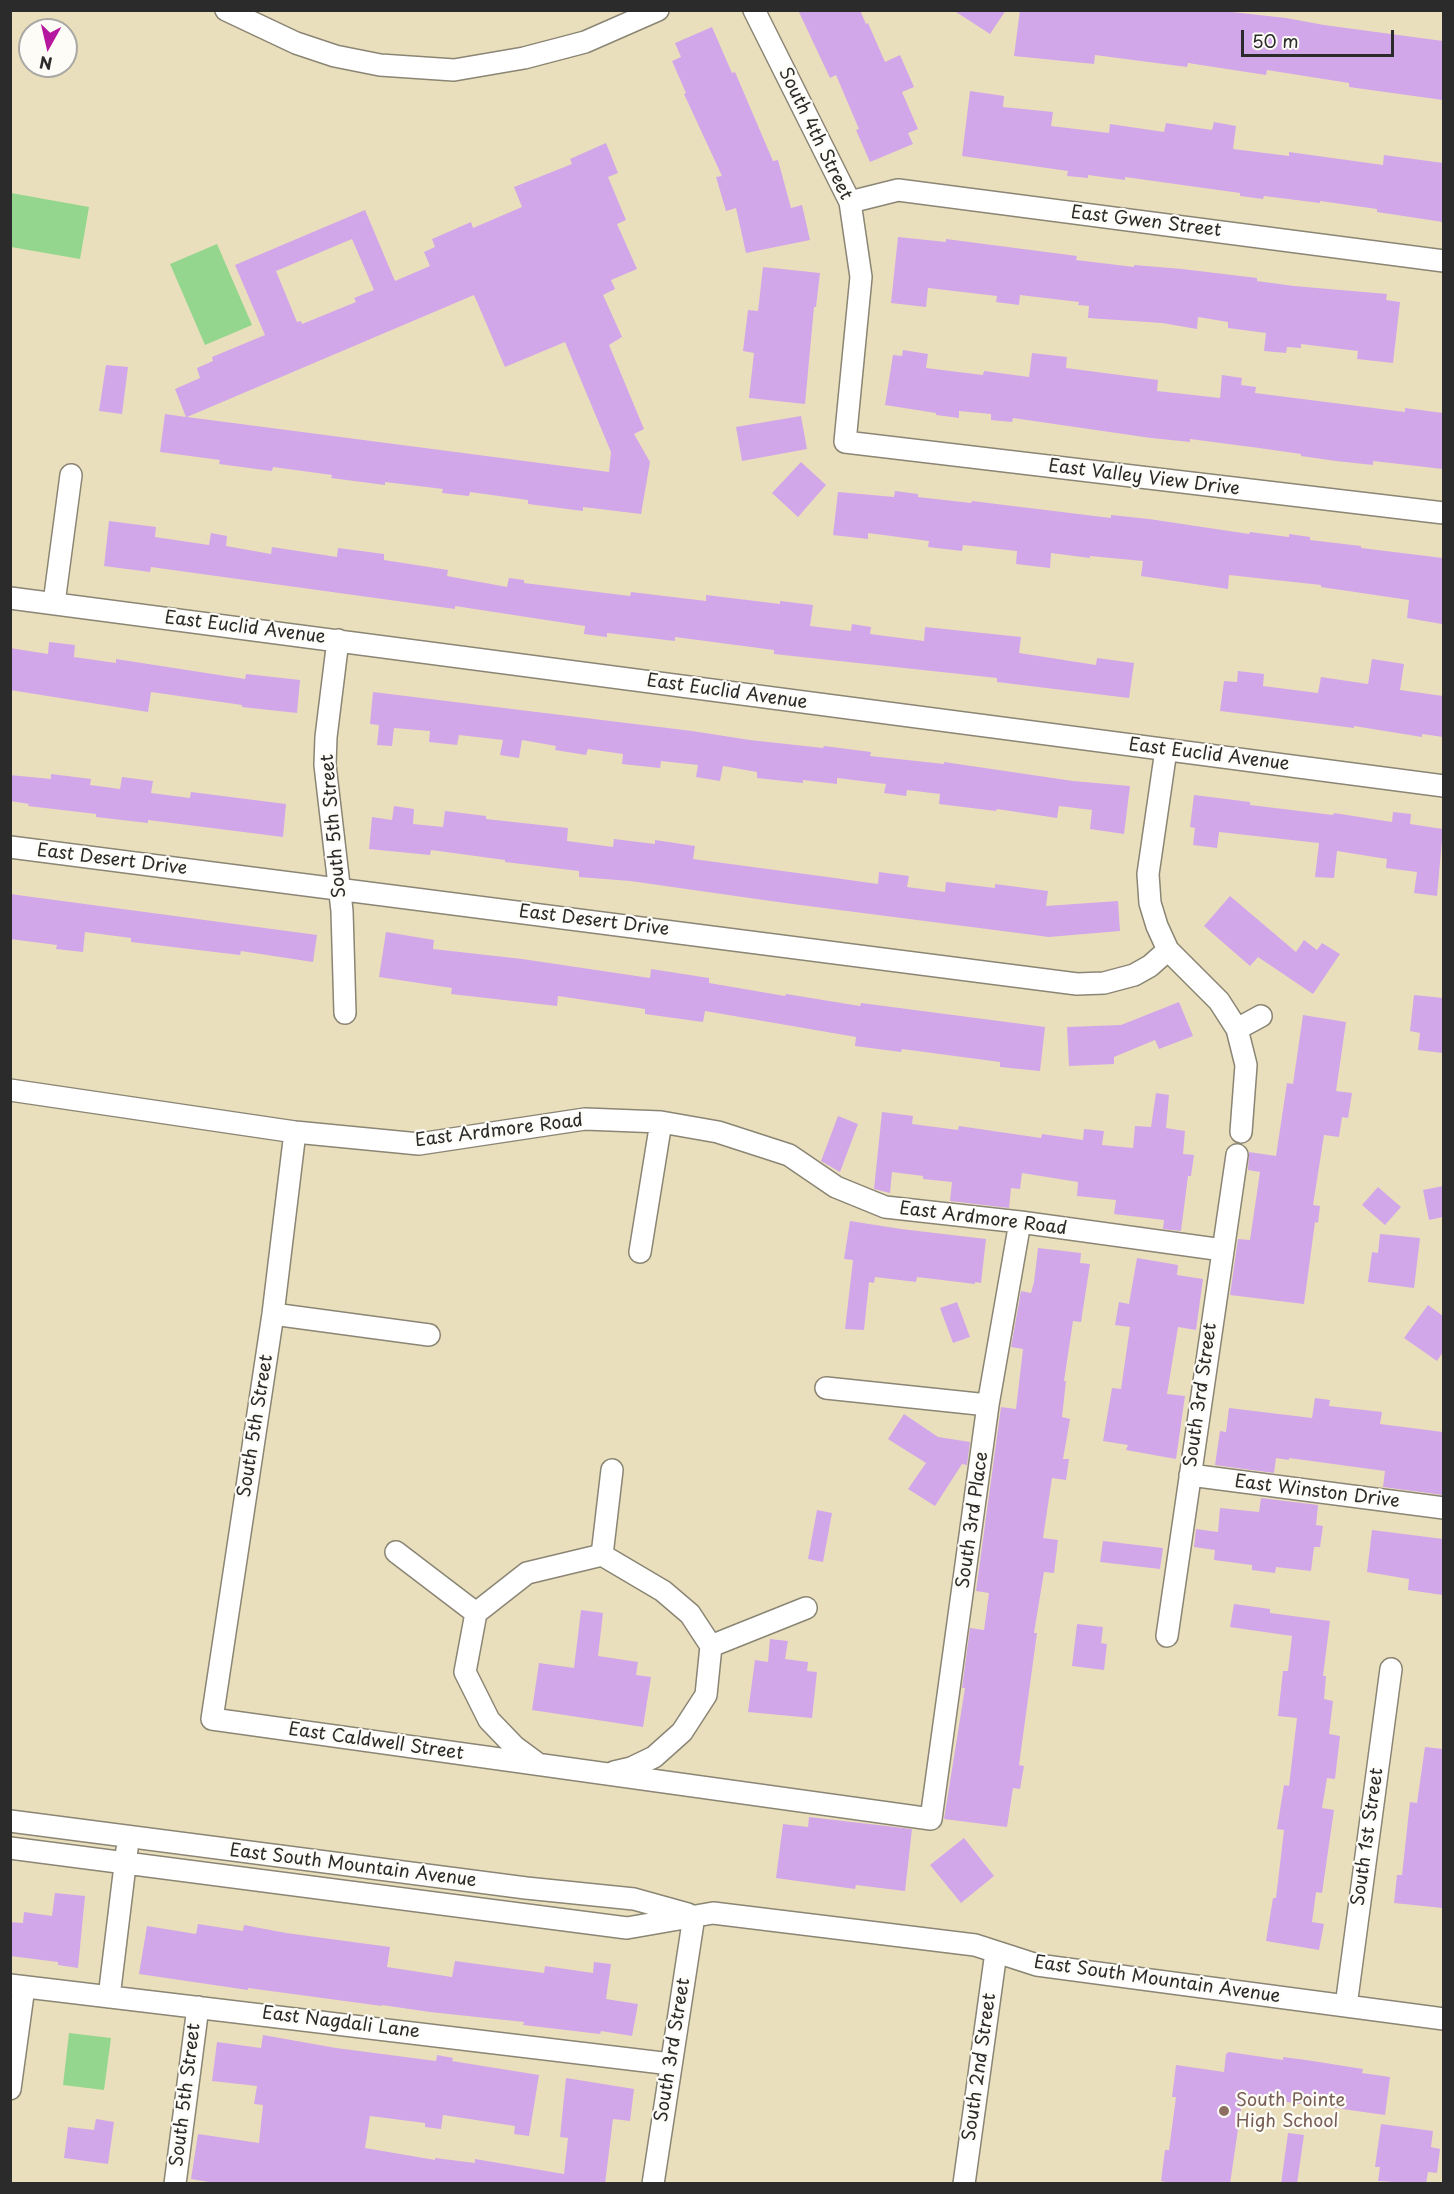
<!DOCTYPE html>
<html>
<head>
<meta charset="utf-8">
<style>
	body { margin:0 }
	#map { position:relative; width:1454px; height:2194px; overflow:hidden; background:#eadfbc; font-family:"Playpen Sans",sans-serif }
	canvas { display:block }
	.frame { position:absolute; inset:0; border:12px solid #2b2b2b; pointer-events:none }
	.north { position:absolute; left:18px; top:18px; width:60px; height:60px; box-sizing:border-box; background:#fdfcf7; border:2px solid #a9a8a5; border-radius:50%; rotate:188deg; font-size:16px; font-weight:700; line-height:24px; text-align:center; color:#2b2b2b }
	.north::after { content:''; display:block; margin:auto; width:21px; height:27px; background:#b5179e; clip-path:polygon(50% 0,100% 100%,50% 72%,0 100%) }
	.scale { position:absolute; left:1241px; top:30px; width:153px; height:27px; box-sizing:border-box; border:3px solid #2b2b2b; border-top:0; padding-left:8px; font-size:18px; line-height:21px; white-space:nowrap; color:#2b2b2b; -webkit-text-stroke:4px #fdfcf7; paint-order:stroke }
</style>
</head>
<body>
<div id="map">
<canvas width="1454" height="2194"></canvas>
<div class="frame"></div>
<div class="north">N</div>
<div class="scale">50 m</div>
</div>
<script>
const c = document.querySelector('canvas').getContext('2d');
c.lineJoin = 'round';
function paint(path, color) {
  c.fillStyle = color;
  c.fill(path, 'evenodd');
}
function poly(rows) {
  const path = new Path2D();
  for (const r of rows) {
    path.moveTo(r[0], r[1]);
    for (let i = 2; i < r.length; i += 2) path.lineTo(r[i], r[i + 1]);
  }
  return path;
}
function trace(path, color, width, dash) {
  c.strokeStyle = color;
  c.lineWidth = width;
  c.lineCap = dash ? 'butt' : 'round';
  c.setLineDash(dash || []);
  c.stroke(path);
}
function label(font, color, halo, rows, align = 'center') {
  c.font = font + ' "Playpen Sans",sans-serif';
  c.lineWidth = 4.5;
  c.setLineDash([]);
  c.textBaseline = 'middle';
  c.strokeStyle = halo;
  c.fillStyle = color;
  for (const [text, x, y, turn = 0] of rows) {
    c.save();
    c.translate(x, y);
    c.rotate((+turn || 0) * Math.PI / 180);
    c.textAlign = isNaN(turn) ? turn : align;
    if (halo) c.strokeText(text, 0, 0);
    c.fillText(text, 0, 0);
    c.restore();
  }
}
paint(poly([
	[11,193,89,207,80,259,11,247],
	[217,244,252,325,205,345,170,264],
	[69,2033,111,2038,104,2090,63,2085]
]), '#94d68e');
paint(poly([
	[798,10,860,10,866,24,868,23,885,62,900,55,914,87,902,92,918,129,908,133,913,144,870,162,856,130,859,129,836,75,830,78],
	[953,10,1006,10,990,34],
	[1020,10,1232,10,1232,12,1286,18,1324,25,1443,41,1443,100,1349,87,1349,83,1267,70,1266,75,1188,63,1187,67,1095,55,1094,64,1014,56],
	[712,27,732,73,735,72,773,161,778,160,791,208,802,205,810,240,746,253,736,208,726,211,716,177,722,176,684,94,686,93,672,61,681,57,675,43],
	[970,91,1004,96,1003,107,1053,112,1051,126,1109,133,1110,124,1164,132,1166,123,1212,130,1214,122,1236,126,1233,149,1289,156,1289,152,1383,165,1384,155,1443,163,1443,222,1377,212,1377,209,1320,201,1320,203,1264,196,1263,199,1240,196,1240,193,1125,177,1125,180,1088,175,1088,178,1067,176,1068,171,962,156],
	[606,143,618,173,608,177,626,220,617,224,637,269,611,280,615,289,603,295,622,337,609,345,644,429,634,434,650,462,641,514,583,507,583,511,528,504,528,500,470,492,469,496,442,493,443,489,385,482,385,485,331,478,332,475,273,467,272,471,219,464,220,460,160,452,165,414,186,417,175,389,200,378,197,368,213,361,212,357,265,335,235,265,365,210,395,281,430,266,424,252,435,247,432,239,471,222,473,228,522,207,514,187,572,164,570,159],
	[352,239,374,290,354,298,356,302,302,324,301,321,297,322,276,271],
	[474,295,505,367,565,342,611,452,609,472,187,417],
	[898,237,946,242,946,239,1077,256,1076,260,1134,267,1134,265,1182,269,1257,278,1257,281,1294,286,1387,294,1386,300,1400,302,1393,363,1357,359,1358,351,1301,344,1301,348,1287,347,1286,353,1264,351,1266,333,1228,328,1228,322,1198,317,1197,329,1162,323,1088,318,1089,306,1078,305,1079,302,1020,295,1019,305,996,302,997,296,928,288,926,307,891,303],
	[763,267,820,273,816,307,814,307,805,404,749,398,754,353,743,351,748,310,758,311],
	[903,350,928,354,926,368,983,375,984,371,1029,377,1032,353,1067,357,1066,368,1158,380,1157,391,1220,398,1222,375,1242,378,1241,385,1256,387,1255,393,1405,412,1405,408,1443,413,1443,469,1373,461,1373,465,1336,461,1301,456,1301,454,1259,448,1190,439,1190,442,1151,438,1013,418,1012,422,991,420,991,414,959,411,959,418,936,415,936,413,885,405,893,355,902,356],
	[106,365,128,367,122,414,99,411],
	[801,416,807,449,742,461,736,427],
	[801,462,826,485,798,517,772,493],
	[895,491,918,494,918,497,971,503,972,501,1111,518,1111,515,1149,519,1249,534,1250,532,1289,537,1289,534,1310,537,1310,540,1361,546,1361,548,1443,558,1442,624,1407,618,1409,600,1321,587,1321,585,1229,575,1228,589,1141,576,1143,561,1090,556,1090,558,1051,553,1050,568,1016,564,1017,551,963,545,962,551,928,547,929,541,868,533,868,539,833,535,838,492,894,497],
	[109,521,156,527,155,537,209,545,211,533,227,536,226,546,271,554,272,547,337,557,338,548,384,554,384,560,448,570,447,576,507,587,509,578,524,580,524,583,630,596,631,592,706,601,706,595,780,604,780,601,813,605,810,626,851,631,852,624,871,627,870,634,924,641,925,627,1021,637,1019,653,1096,665,1097,658,1134,663,1129,698,997,682,997,678,774,654,774,650,675,637,675,641,607,633,607,637,584,634,585,626,455,606,455,609,151,567,150,572,104,566],
	[49,642,75,645,74,657,116,663,116,659,245,679,246,674,300,680,297,713,242,707,242,705,151,692,148,712,10,690,10,648,48,654],
	[1372,659,1404,664,1400,690,1443,696,1443,737,1422,734,1422,737,1354,726,1354,728,1220,711,1224,681,1237,682,1238,671,1264,674,1263,686,1318,693,1321,677,1368,684],
	[373,692,692,731,750,740,823,748,824,746,871,752,870,756,944,764,944,762,1073,781,1130,786,1124,834,1090,829,1092,810,1059,806,1057,818,997,809,996,811,939,804,940,794,907,790,906,796,884,793,886,784,837,778,837,784,803,780,803,783,757,778,757,772,723,766,720,781,696,777,698,765,661,761,660,768,622,764,623,754,588,749,586,755,555,750,556,746,522,740,519,758,500,755,503,740,459,735,457,745,429,742,430,731,394,728,392,746,377,745,379,725,370,724],
	[51,774,91,779,90,785,120,789,122,777,153,781,151,793,190,798,191,792,286,804,283,837,148,820,148,823,96,817,96,814,28,806,29,804,10,801,10,775,51,779],
	[1194,795,1250,802,1250,805,1333,815,1334,813,1392,822,1393,812,1411,814,1410,824,1443,829,1437,896,1414,893,1417,872,1386,868,1387,859,1337,851,1334,878,1315,877,1319,843,1219,832,1217,848,1193,845,1195,828,1190,827],
	[394,806,414,809,413,824,443,827,445,811,486,816,486,819,568,828,567,841,613,847,614,839,655,844,655,840,695,846,693,859,835,878,878,884,879,872,909,876,907,887,945,892,946,882,995,888,995,884,1048,891,1046,906,1118,901,1120,931,1049,937,785,903,630,881,579,877,579,871,505,862,505,860,431,850,430,855,369,849,372,817,392,820],
	[10,894,317,935,313,962,241,951,240,955,131,942,131,938,85,932,83,952,56,949,57,945,10,939],
	[1230,896,1296,952,1304,940,1317,950,1322,943,1340,954,1313,994,1258,957,1250,966,1204,926],
	[386,932,434,940,433,949,522,959,650,978,651,969,709,978,709,983,785,996,786,994,860,1006,861,1003,1045,1027,1040,1071,1000,1067,1000,1062,902,1049,901,1052,855,1046,856,1037,705,1011,703,1022,645,1014,645,1009,558,996,557,1006,451,994,452,988,379,977],
	[1414,995,1443,998,1443,1053,1418,1050,1420,1033,1410,1031],
	[1179,1002,1193,1036,1159,1049,1155,1040,1114,1057,1114,1064,1069,1066,1067,1027,1121,1025],
	[1303,1015,1346,1022,1336,1091,1352,1093,1348,1118,1342,1117,1339,1137,1324,1135,1313,1205,1320,1206,1318,1223,1315,1222,1304,1304,1230,1295,1238,1239,1250,1240,1260,1172,1248,1170,1249,1152,1276,1156,1287,1083,1293,1084],
	[1156,1093,1169,1095,1166,1128,1185,1131,1183,1154,1194,1155,1191,1176,1188,1176,1181,1231,1163,1229,1164,1220,1114,1214,1116,1200,1077,1196,1078,1182,1022,1173,1020,1189,1011,1188,1009,1208,950,1201,952,1182,923,1179,923,1176,892,1172,890,1193,874,1189,882,1112,913,1116,912,1124,958,1130,959,1126,1041,1138,1042,1134,1083,1140,1084,1129,1104,1131,1102,1145,1133,1148,1135,1126,1151,1127],
	[838,1116,858,1124,840,1172,821,1161],
	[1443,1186,1443,1217,1429,1220,1423,1190],
	[1378,1187,1401,1207,1385,1225,1362,1205],
	[850,1221,901,1229,986,1239,981,1283,975,1282,975,1284,917,1277,916,1282,875,1277,874,1283,869,1282,864,1330,845,1329,853,1260,844,1259],
	[1380,1234,1420,1238,1414,1288,1368,1282,1372,1252,1378,1253],
	[1038,1248,1081,1253,1080,1263,1090,1264,1081,1322,1073,1321,1064,1381,1066,1381,1062,1417,1070,1419,1063,1459,1069,1459,1066,1480,1052,1478,1043,1538,1058,1540,1054,1573,1044,1572,1034,1633,1037,1633,1019,1765,1024,1766,1020,1789,1013,1788,1007,1827,944,1819,965,1688,962,1688,970,1628,984,1630,989,1593,976,1591,1001,1407,1016,1409,1023,1349,1011,1347,1021,1291,1031,1293,1034,1282],
	[1137,1258,1178,1265,1177,1275,1203,1279,1196,1330,1178,1327,1167,1394,1185,1396,1176,1459,1126,1450,1128,1445,1103,1441,1112,1388,1121,1389,1130,1327,1115,1325,1119,1302,1129,1304],
	[957,1302,970,1337,953,1343,940,1308],
	[1428,1305,1443,1316,1443,1352,1437,1361,1404,1338],
	[1315,1398,1330,1400,1329,1406,1382,1412,1380,1424,1443,1432,1443,1495,1383,1487,1385,1471,1289,1458,1289,1460,1276,1458,1274,1473,1215,1465,1220,1431,1226,1432,1229,1408,1312,1418],
	[904,1414,938,1437,970,1442,967,1465,962,1464,935,1506,908,1489,926,1463,888,1439],
	[1261,1498,1318,1505,1316,1525,1323,1526,1320,1547,1314,1547,1311,1571,1276,1567,1275,1573,1252,1570,1252,1565,1214,1560,1215,1550,1194,1547,1196,1529,1218,1532,1220,1508,1259,1512],
	[817,1510,832,1513,823,1562,808,1559],
	[1372,1530,1443,1539,1443,1595,1408,1590,1409,1579,1367,1572],
	[1103,1541,1163,1548,1160,1569,1100,1562],
	[1234,1604,1270,1609,1270,1613,1330,1621,1323,1676,1326,1676,1324,1699,1333,1701,1329,1734,1340,1736,1335,1779,1327,1778,1322,1808,1334,1810,1322,1893,1316,1892,1312,1922,1324,1924,1319,1950,1266,1941,1273,1898,1276,1898,1284,1830,1277,1829,1284,1785,1289,1786,1297,1718,1278,1716,1283,1671,1288,1671,1292,1636,1230,1627],
	[581,1610,603,1613,598,1656,638,1662,636,1675,651,1677,643,1727,532,1710,539,1663,574,1668],
	[1077,1624,1103,1627,1101,1643,1107,1644,1104,1670,1072,1666],
	[770,1639,788,1641,785,1659,808,1662,807,1671,817,1672,812,1718,748,1712,755,1660,768,1662],
	[1425,1747,1443,1749,1443,1908,1394,1903,1397,1875,1402,1875,1410,1802,1417,1803],
	[809,1817,912,1829,905,1891,856,1885,855,1889,776,1878,783,1824,808,1827],
	[964,1838,994,1876,961,1903,930,1865],
	[55,1893,85,1896,78,1968,58,1965,58,1962,10,1956,10,1922,23,1923,24,1912,52,1916],
	[198,1924,243,1931,244,1925,286,1933,390,1947,387,1967,452,1977,455,1961,544,1973,545,1966,593,1973,594,1962,611,1964,606,1999,638,2004,632,2036,601,2031,600,2034,523,2025,524,2022,430,2012,382,2005,382,2006,248,1988,248,1990,139,1974,147,1926,196,1934],
	[263,2035,336,2048,436,2061,437,2055,453,2058,452,2061,539,2075,529,2136,514,2134,515,2126,443,2115,441,2129,425,2127,425,2123,370,2116,365,2148,435,2160,435,2158,475,2163,475,2159,564,2174,568,2138,560,2137,566,2078,634,2089,630,2121,613,2119,605,2184,221,2184,191,2179,198,2134,259,2143,263,2105,254,2104,257,2086,212,2081,217,2042,261,2048],
	[1229,2052,1283,2060,1283,2057,1306,2060,1363,2069,1362,2073,1390,2077,1385,2115,1300,2103,1300,2104,1243,2095,1230,2184,1175,2184,1161,2181,1165,2150,1169,2150,1176,2097,1172,2097,1176,2065,1224,2072,1226,2054],
	[96,2119,114,2122,108,2164,64,2158,68,2127,94,2130],
	[1381,2124,1433,2131,1431,2147,1440,2149,1437,2173,1428,2172,1426,2184,1378,2181,1380,2167,1375,2167],
	[1288,2133,1304,2135,1297,2184,1281,2184]
]), '#d2a7e9');
const minor = poly([
	[226,10,296,43,335,56,380,65,454,70,524,58,585,42,658,10],
	[754,10,850,202,861,277,845,442,1444,513],
	[850,202,898,190,1444,261],
	[10,598,1444,786],
	[54,603,71,475],
	[338,640,326,737,325,765,342,911,345,1013],
	[1166,750,1148,874,1150,903,1157,926,1168,950,1219,1001,1237,1029,1246,1065,1241,1132],
	[10,847,1077,984,1104,983,1134,975,1150,966,1168,950],
	[1237,1029,1261,1016],
	[10,1090,295,1132,419,1144,585,1119,661,1122,718,1132,789,1155,836,1187,885,1207,1020,1222,1223,1250],
	[295,1132,273,1314,212,1719,931,1819,988,1405,1020,1222],
	[640,1252,661,1122],
	[273,1314,429,1335],
	[826,1388,988,1405],
	[1190,1475,1444,1508],
	[396,1552,476,1613],
	[602,1555,612,1470],
	[1167,1636,1237,1155],
	[711,1646,806,1608],
	[538,1764,515,1747,489,1720,465,1672,476,1613,527,1573,602,1555,663,1591,690,1614,711,1646,706,1695,682,1732,654,1757,631,1768,614,1772],
	[10,1821,526,1888,634,1899,688,1914],
	[10,1848,627,1928,713,1913,975,1945,1037,1965,1444,2019],
	[10,1985,671,2064],
	[109,1997,127,1849],
	[1346,2006,1391,1669],
	[10,2089,24,1987],
	[175,2184,198,2007],
	[653,2184,694,1916],
	[964,2184,996,1952]
]);
trace(minor, '#8a8574', 24);
trace(minor, '#fff', 21);
for (const [x, y, r, color] of [
	[1224,2111,6,"#8d6e63"]
]) {
  const dot = new Path2D();
  dot.arc(x, y, r, 0, 2 * Math.PI);
  c.fillStyle = color;
  c.fill(dot);
  trace(dot, '#fdfcf7', 2);
}
label('18px', '#2b2b2b', '#fdfcf7', [
	["South 4th Street",815,134,64],
	["East Gwen Street",1146,222,7],
	["East Valley View Drive",1144,478,7],
	["East Euclid Avenue",245,628,7],
	["East Euclid Avenue",727,692,8],
	["East Euclid Avenue",1209,755,7],
	["South 5th Street",334,826,-95],
	["East Desert Drive",112,860,7],
	["East Desert Drive",594,921,7],
	["East Ardmore Road",499,1131,-7],
	["East Ardmore Road",983,1219,7],
	["South 3rd Street",1201,1395,-82],
	["South 5th Street",256,1426,-81],
	["East Winston Drive",1317,1492,7],
	["South 3rd Place",973,1520,-82],
	["East Caldwell Street",376,1742,8],
	["South 1st Street",1368,1837,-82],
	["East South Mountain Avenue",353,1866,7],
	["East South Mountain Avenue",1157,1980,8],
	["East Nagdali Lane",341,2023,7],
	["South 3rd Street",673,2050,-81],
	["South 2nd Street",980,2067,-82],
	["South 5th Street",186,2095,-83]
]);
label('18px', '#785e54', '#fdfcf7', [
	["South Pointe",1236,2101],
	["High School",1236,2122]
], 'left');
</script>
</body>
</html>
